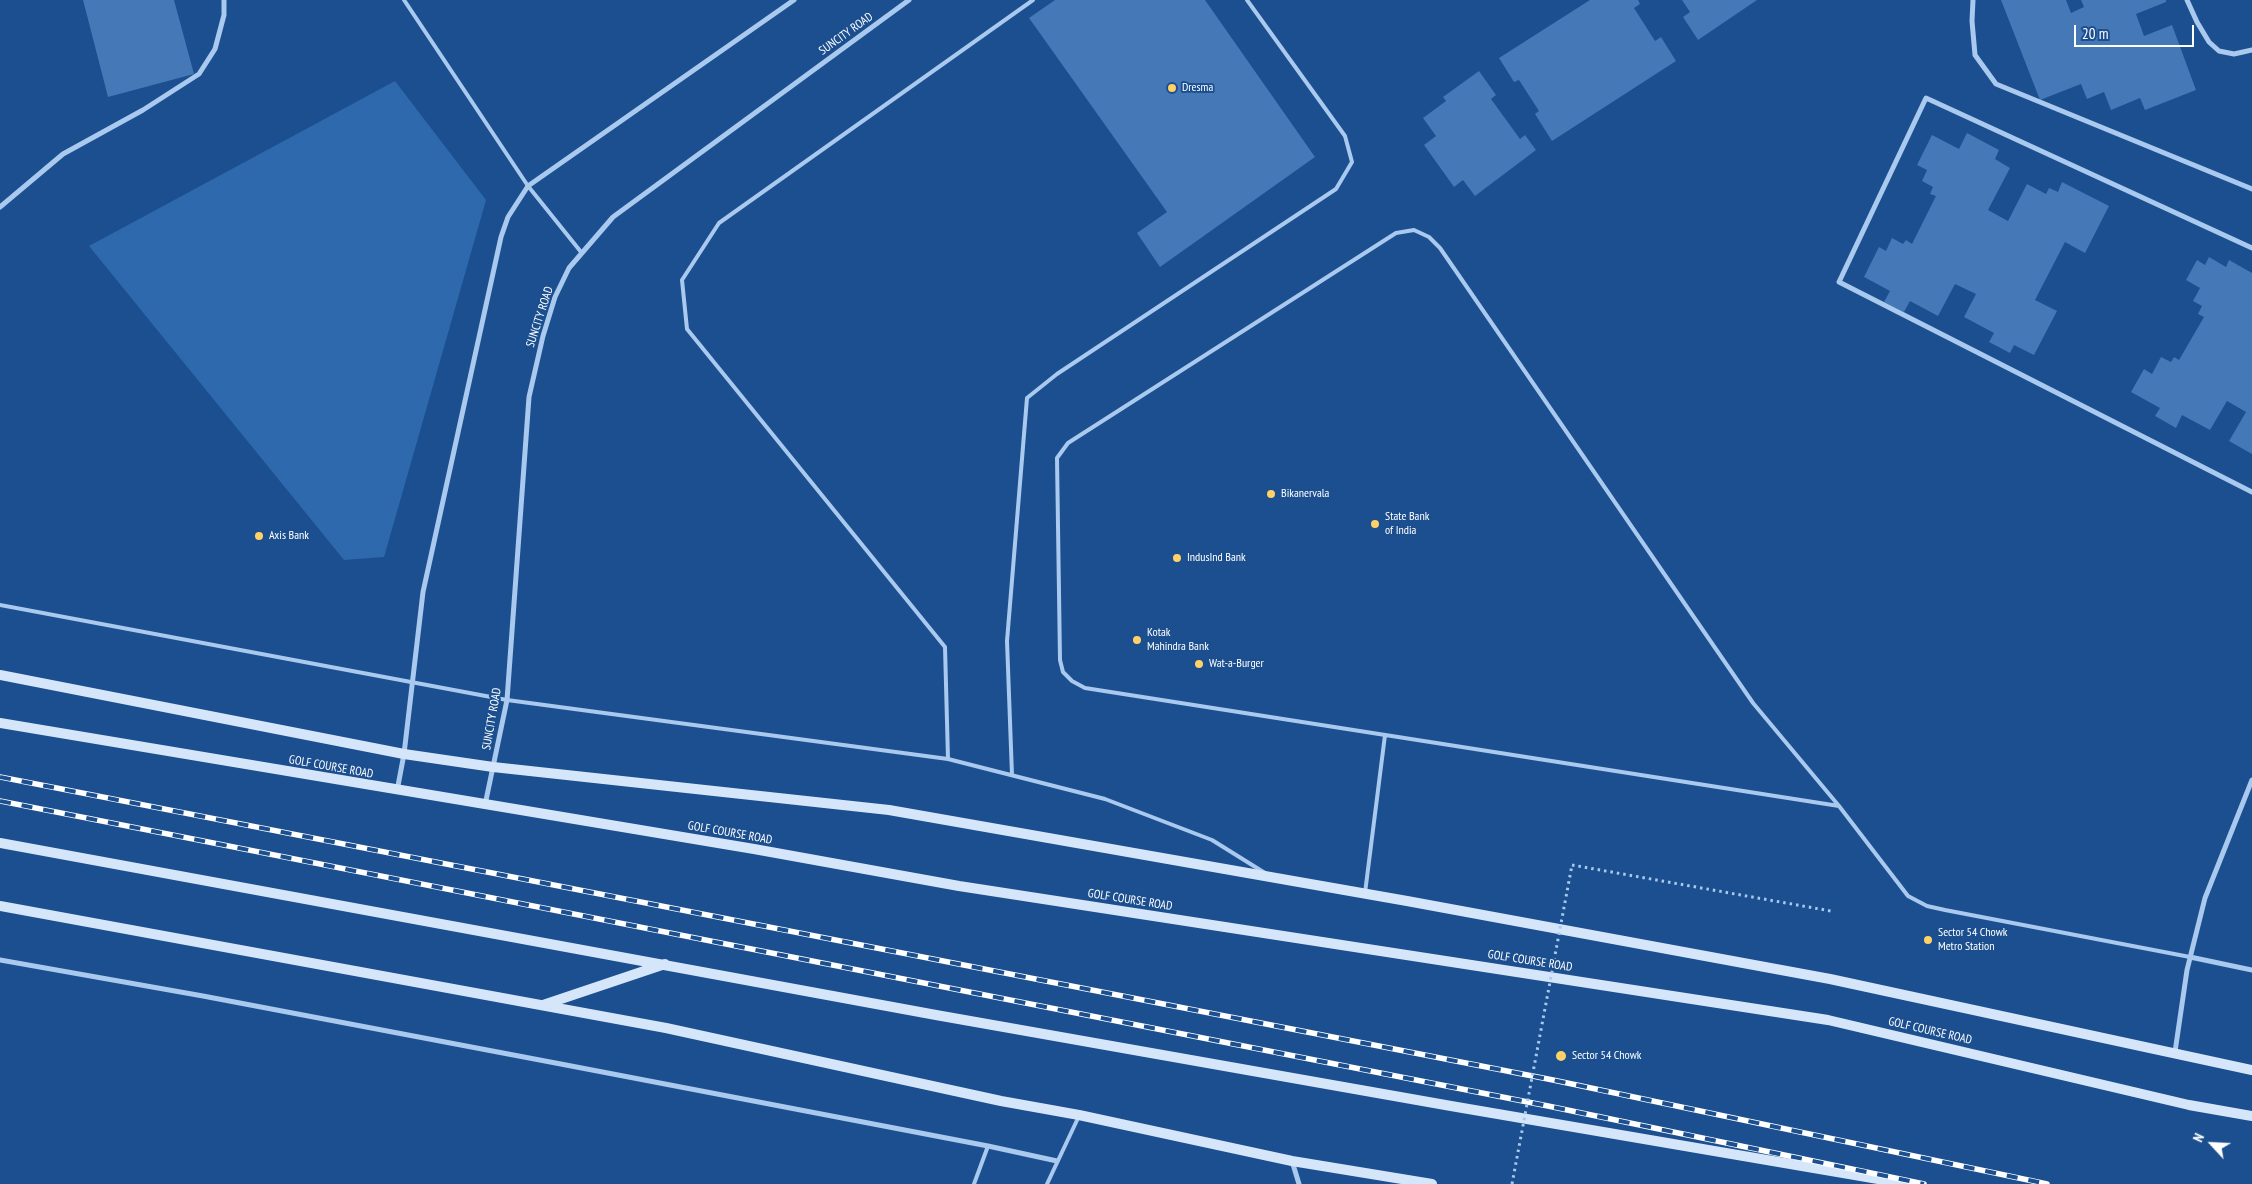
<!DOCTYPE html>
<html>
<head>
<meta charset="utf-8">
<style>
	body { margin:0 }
	#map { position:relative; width:2252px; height:1184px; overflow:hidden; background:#1b4f8f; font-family:"PT Sans Narrow",sans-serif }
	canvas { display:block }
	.north { position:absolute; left:2187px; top:1119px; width:50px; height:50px; -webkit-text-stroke:4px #1b4f8f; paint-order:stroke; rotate:295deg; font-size:14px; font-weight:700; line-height:20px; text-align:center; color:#fff }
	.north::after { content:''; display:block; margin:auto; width:18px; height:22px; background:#fff; clip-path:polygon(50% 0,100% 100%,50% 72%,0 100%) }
	.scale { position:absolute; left:2074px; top:25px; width:120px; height:22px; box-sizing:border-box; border:2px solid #fff; border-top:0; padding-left:6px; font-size:15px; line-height:18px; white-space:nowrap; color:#fff; -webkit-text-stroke:4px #1b4f8f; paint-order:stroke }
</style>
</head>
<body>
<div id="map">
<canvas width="2252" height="1184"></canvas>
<div class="north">N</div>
<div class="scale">20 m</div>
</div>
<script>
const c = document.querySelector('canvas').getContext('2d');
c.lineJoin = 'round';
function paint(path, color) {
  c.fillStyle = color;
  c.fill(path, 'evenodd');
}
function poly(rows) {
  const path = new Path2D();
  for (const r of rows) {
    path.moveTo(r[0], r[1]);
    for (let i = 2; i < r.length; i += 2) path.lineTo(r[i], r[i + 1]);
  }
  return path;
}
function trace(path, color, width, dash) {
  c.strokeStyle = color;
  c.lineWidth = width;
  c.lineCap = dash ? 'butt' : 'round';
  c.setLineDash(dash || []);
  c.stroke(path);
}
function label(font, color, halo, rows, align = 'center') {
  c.font = font + ' "PT Sans Narrow",sans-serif';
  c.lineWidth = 4;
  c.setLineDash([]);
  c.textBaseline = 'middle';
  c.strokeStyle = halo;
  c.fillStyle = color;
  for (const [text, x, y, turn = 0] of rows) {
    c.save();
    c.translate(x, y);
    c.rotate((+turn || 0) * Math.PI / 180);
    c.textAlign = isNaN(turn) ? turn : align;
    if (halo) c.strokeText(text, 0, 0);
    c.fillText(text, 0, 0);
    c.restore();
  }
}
paint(poly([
	[395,81,486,200,384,557,344,560,89,246]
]), '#2e69ad');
paint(poly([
	[83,0,174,0,194,74,108,97],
	[1055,0,1205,0,1315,157,1160,267,1137,233,1167,212,1029,18],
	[1590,0,1638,0,1640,4,1634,8,1655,41,1661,37,1676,61,1552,141,1535,114,1539,111,1519,80,1514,82,1499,58],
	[1682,0,1757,0,1698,40,1683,17,1690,12],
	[2001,0,2066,0,2071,13,2084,7,2081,0,2166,0,2166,2,2136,14,2144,36,2172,25,2196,90,2145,110,2140,98,2111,110,2104,92,2087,99,2081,84,2040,100],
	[1479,71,1496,95,1491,99,1520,139,1525,135,1536,150,1475,196,1463,180,1454,187,1424,145,1436,136,1423,118,1446,101,1443,97],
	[1967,133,1999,150,1995,159,2010,168,1988,210,2008,221,2027,184,2046,194,2049,188,2058,192,2062,182,2109,206,2085,253,2065,242,2035,300,2057,311,2034,355,2014,345,2010,353,1989,342,1994,333,1964,317,1976,294,1955,284,1938,316,1910,301,1904,312,1884,302,1890,291,1864,277,1879,247,1886,251,1892,238,1903,244,1906,240,1912,244,1936,196,1930,194,1933,187,1922,181,1927,170,1917,165,1932,135,1959,149],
	[2209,257,2226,267,2229,260,2252,273,2252,454,2229,441,2246,412,2227,401,2210,430,2182,415,2176,428,2155,416,2160,408,2131,392,2144,369,2152,374,2161,357,2171,362,2174,357,2179,360,2204,317,2198,314,2202,306,2193,301,2200,288,2186,280,2197,260,2205,265]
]), '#4478b7');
trace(poly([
	[1572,865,1831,911]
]), '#a9c9ee', 3, [2.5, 4]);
trace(poly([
	[404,0,528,186,581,252],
	[0,605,507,700,948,759,1105,799,1212,840,1265,873],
	[948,759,945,647,687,329,682,280,719,223,1033,0],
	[1012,775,1007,641,1027,398,1057,374,1336,189,1352,162,1345,136,1247,0],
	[1839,806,1085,688,1072,681,1063,672,1060,660,1057,458,1068,443,1396,233,1414,230,1429,237,1440,248,1753,703,1839,806,1908,896,1927,906,1945,910,2190,957],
	[1365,893,1385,735],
	[974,1184,988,1146],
	[1047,1184,1079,1116]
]), '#a9c9ee', 4);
trace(poly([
	[1973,0,1972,21,1975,55,1996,84,2252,189],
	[2187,0,2197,22,2209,42,2219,51,2234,54,2252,50],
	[0,207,63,154,143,110,199,74,215,49,224,15,224,0],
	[2252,248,1926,98,1839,282,2252,492],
	[397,791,404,754,423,592,501,237,508,217,528,186,794,0],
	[485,805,507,700,529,397,543,336,555,297,569,268,613,217,909,0],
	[2190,957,2252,970],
	[0,960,203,996,566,1065,988,1146,1057,1161],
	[2175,1052,2187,970,2205,898,2252,780],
	[1292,1161,1299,1184]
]), '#a9c9ee', 5);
trace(poly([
	[0,675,404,754,493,767,889,810,1407,901,1830,979,2252,1070],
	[0,723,754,849,959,886,1828,1020,2189,1105,2252,1116],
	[0,843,936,1015,1451,1106,1907,1184],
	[0,906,666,1028,1001,1101,1079,1115,1292,1161,1432,1184],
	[543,1005,665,964]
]), '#d6e6fa', 10);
const rail = poly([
	[0,777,1553,1080,2047,1184],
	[0,801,1548,1106,1924,1184]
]);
trace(rail, '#fff', 5.5);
trace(rail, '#1b4f8f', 4, [11]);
trace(poly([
	[1512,1184,1572,865]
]), '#a9c9ee', 3, [2.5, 4]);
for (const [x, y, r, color] of [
	[1172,88,5,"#ffd166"],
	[1271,494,5,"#ffd166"],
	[1375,524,5,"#ffd166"],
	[259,536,5,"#ffd166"],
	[1177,558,5,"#ffd166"],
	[1137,640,5,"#ffd166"],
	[1199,664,5,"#ffd166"],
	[1928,940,5,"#ffd166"],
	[1561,1056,6,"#ffd166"]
]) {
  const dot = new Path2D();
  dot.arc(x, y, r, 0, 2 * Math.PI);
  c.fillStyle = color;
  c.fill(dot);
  trace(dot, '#1b4f8f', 2);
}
label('12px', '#fff', '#1b4f8f', [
	["SUNCITY ROAD",846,34,-36],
	["SUNCITY ROAD",540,317,-72],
	["SUNCITY ROAD",492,719,-80],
	["GOLF COURSE ROAD",331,767,10],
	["GOLF COURSE ROAD",730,833,10],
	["GOLF COURSE ROAD",1130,900,9],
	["GOLF COURSE ROAD",1530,961,9],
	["GOLF COURSE ROAD",1930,1031,13]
]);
label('12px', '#fff', '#1b4f8f', [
	["Dresma",1182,88],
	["Bikanervala",1281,494],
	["State Bank",1385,517],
	["of India",1385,531],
	["Axis Bank",269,536],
	["IndusInd Bank",1187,558],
	["Kotak",1147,633],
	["Mahindra Bank",1147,647],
	["Wat-a-Burger",1209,664],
	["Sector 54 Chowk",1938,933],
	["Metro Station",1938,947],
	["Sector 54 Chowk",1572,1056]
], 'left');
</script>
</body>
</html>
